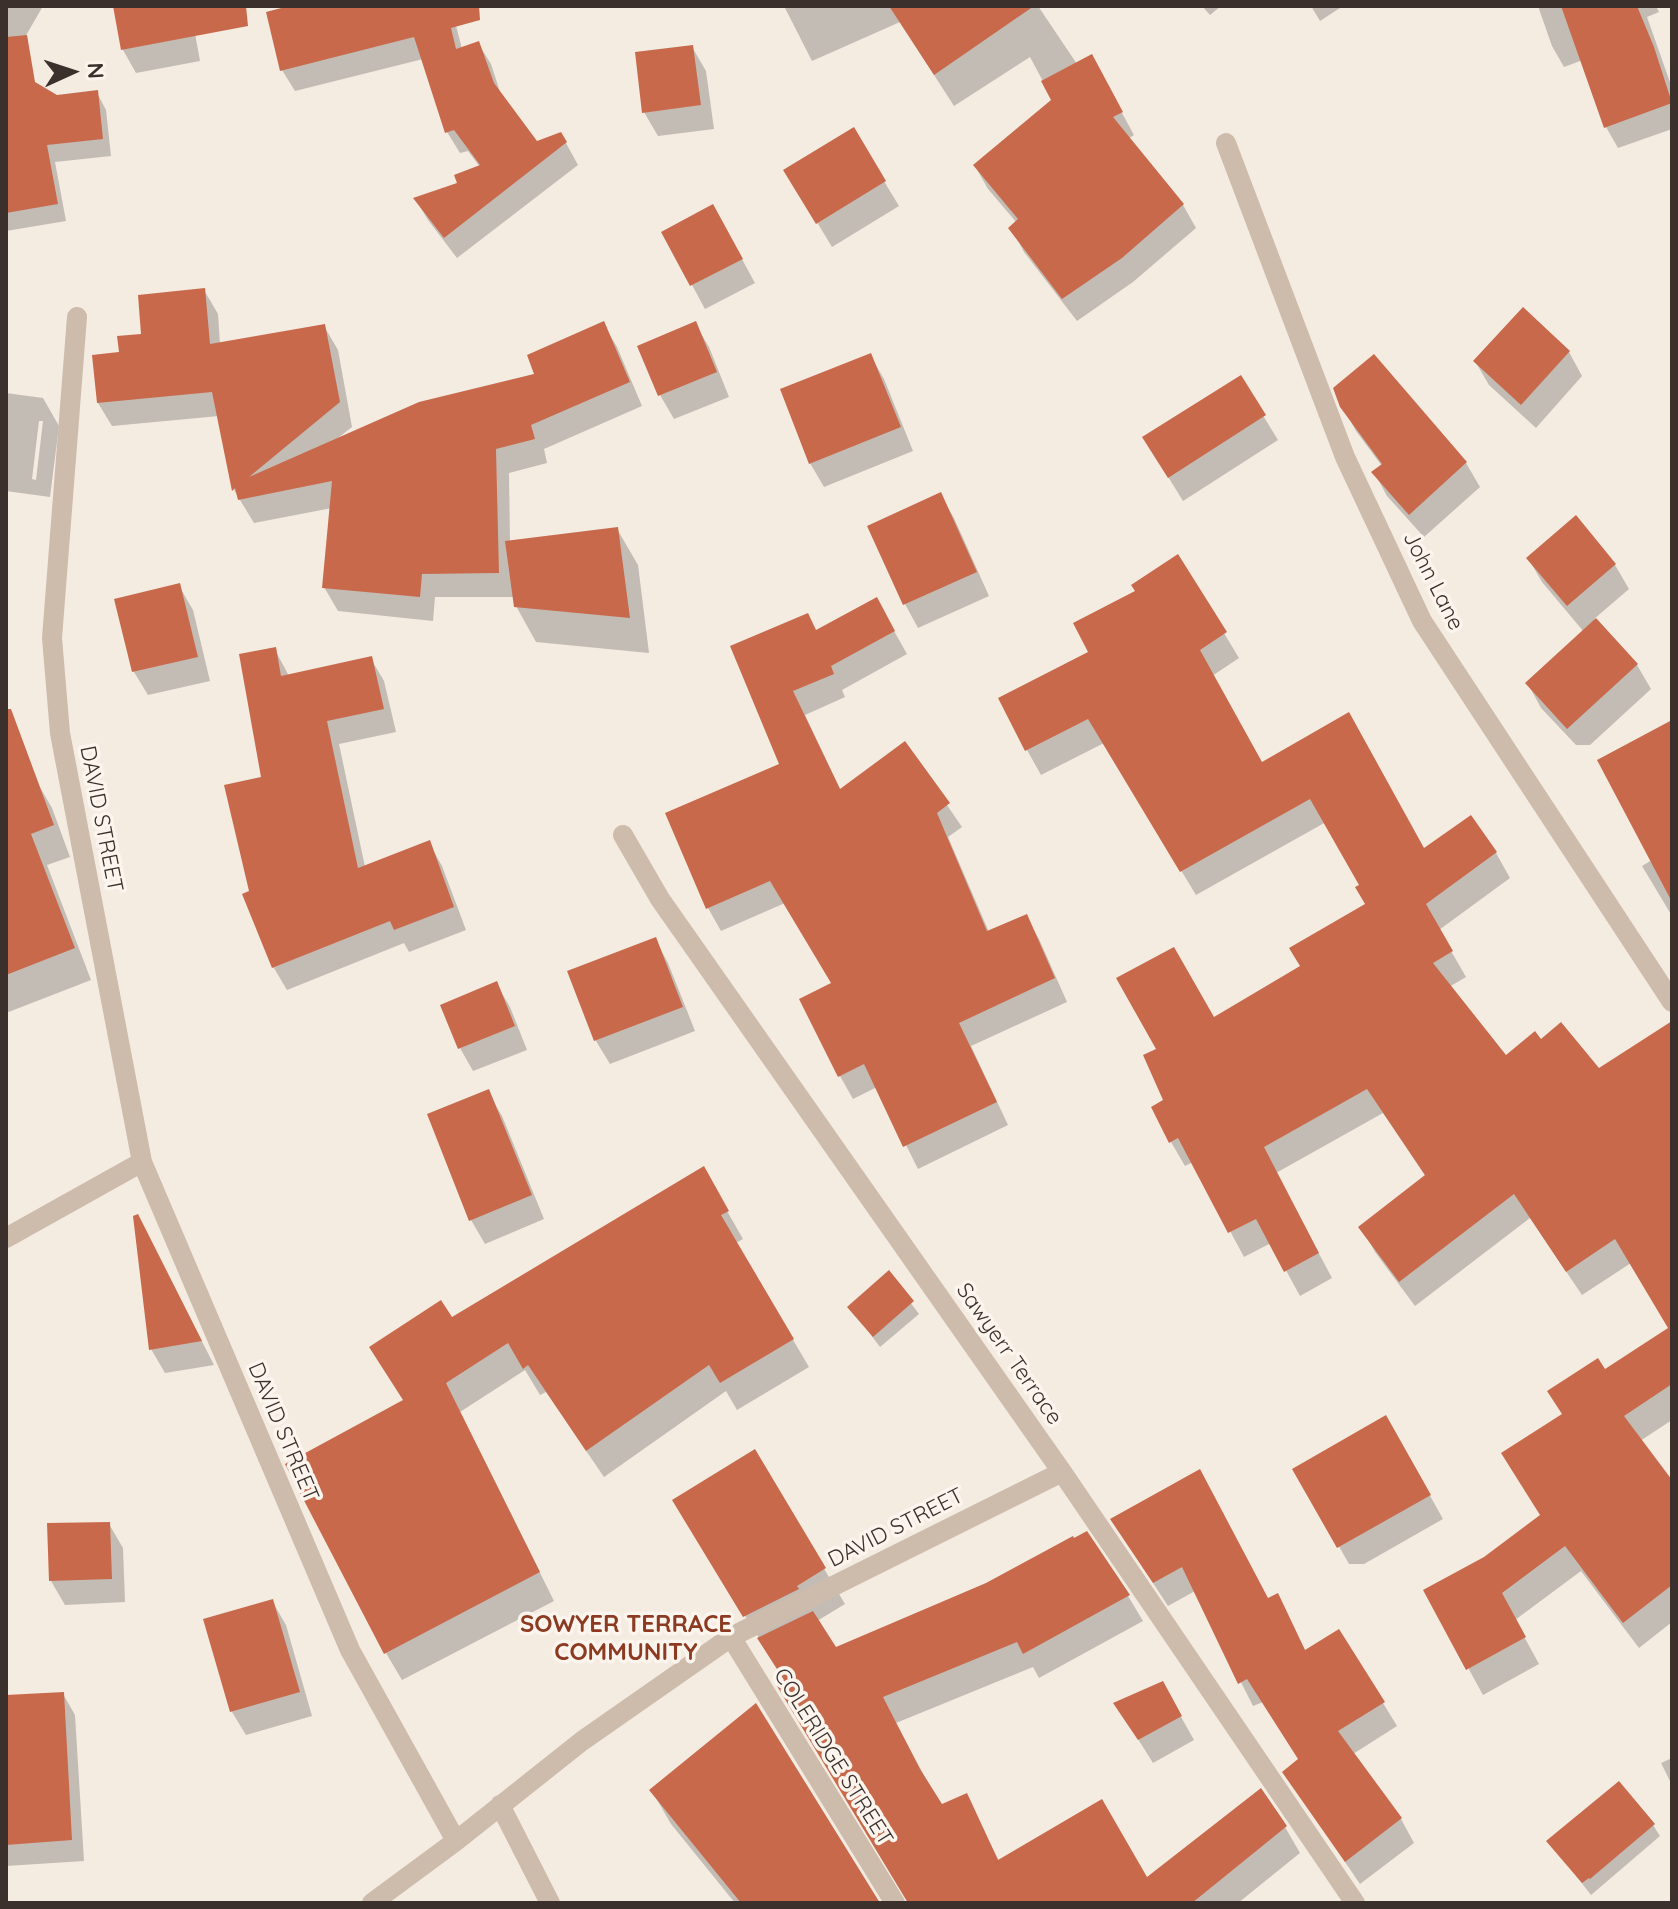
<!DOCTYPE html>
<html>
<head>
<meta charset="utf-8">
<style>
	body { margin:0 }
	#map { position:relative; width:1678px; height:1909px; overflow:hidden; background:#f4ebe1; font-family:Quicksand,sans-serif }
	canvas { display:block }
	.frame { position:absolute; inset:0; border:8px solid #3b302b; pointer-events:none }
	.north { position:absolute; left:32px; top:32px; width:80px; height:80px; -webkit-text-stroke:6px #fbf5ee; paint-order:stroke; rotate:87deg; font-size:22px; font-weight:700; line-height:32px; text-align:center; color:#3b302b }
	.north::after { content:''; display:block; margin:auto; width:28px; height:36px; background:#3b302b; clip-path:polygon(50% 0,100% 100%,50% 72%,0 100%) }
</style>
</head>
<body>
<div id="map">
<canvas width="1678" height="1909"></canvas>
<div class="frame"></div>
<div class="north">N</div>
</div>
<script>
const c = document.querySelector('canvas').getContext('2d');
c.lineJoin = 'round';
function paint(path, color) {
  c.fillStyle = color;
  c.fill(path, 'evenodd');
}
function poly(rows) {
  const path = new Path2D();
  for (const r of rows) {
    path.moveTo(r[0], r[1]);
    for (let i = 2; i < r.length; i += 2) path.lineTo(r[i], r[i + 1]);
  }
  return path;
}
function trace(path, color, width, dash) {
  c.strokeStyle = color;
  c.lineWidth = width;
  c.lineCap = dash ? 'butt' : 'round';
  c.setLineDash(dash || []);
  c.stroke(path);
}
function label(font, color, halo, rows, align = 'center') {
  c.font = font + ' Quicksand,sans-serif';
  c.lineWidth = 7;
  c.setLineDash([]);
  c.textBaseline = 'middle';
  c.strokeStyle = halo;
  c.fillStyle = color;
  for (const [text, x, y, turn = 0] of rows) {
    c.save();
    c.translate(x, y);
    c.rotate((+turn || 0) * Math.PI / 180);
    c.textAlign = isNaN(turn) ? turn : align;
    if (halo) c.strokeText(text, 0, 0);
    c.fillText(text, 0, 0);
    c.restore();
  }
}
paint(poly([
	[6,6,43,6,6,70],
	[115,6,190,6,200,61,136,73,123,50],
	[297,6,451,6,462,49,478,43,491,64,502,98,537,144,561,134,578,165,457,258,428,220,416,200,460,184,480,167,468,151,460,153,447,132,423,59,295,91,282,70],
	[784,6,1038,6,1077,64,1104,80,1134,135,1128,139,1183,205,1196,228,1133,282,1077,321,1024,252,1011,228,1017,223,988,189,975,166,1053,100,1030,57,954,106,900,22,812,61],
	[1202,6,1221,6,1210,15],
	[1311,6,1343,6,1320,21],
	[1538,6,1656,6,1659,12,1647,17,1672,88,1672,129,1618,148,1606,127,1583,60,1564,67,1552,46],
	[692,47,706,71,714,129,658,136,644,112],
	[6,81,57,97,97,93,106,110,111,156,55,162,66,221,6,231],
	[853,130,899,206,832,247,800,194],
	[726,230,755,283,705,309,664,233],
	[204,290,218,314,220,344,324,326,338,350,352,427,338,438,537,375,603,323,617,347,642,406,544,449,547,463,509,473,510,543,617,529,638,565,649,653,536,642,516,606,514,597,435,597,433,621,338,611,324,587,332,508,254,523,234,490,219,416,112,426,98,403,121,354],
	[695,324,709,347,729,397,674,419,660,395,640,347],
	[1569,352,1582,376,1536,428,1489,385,1475,361],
	[870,355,884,379,913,451,824,487,810,463],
	[1240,378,1278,440,1183,501,1159,462],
	[6,393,43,398,59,426,50,497,6,491],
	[39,421,43,421,36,480,32,479],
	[1342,406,1466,463,1480,487,1424,537,1387,496,1374,472,1382,466,1356,431],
	[940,494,954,518,989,596,918,628,905,604,870,527],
	[1178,557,1239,658,1212,676,1262,764,1424,851,1470,818,1496,853,1510,878,1439,930,1466,977,1449,987,1506,1058,1541,1042,1598,1070,1672,1048,1672,1332,1631,1263,1582,1295,1530,1218,1415,1306,1375,1252,1361,1227,1426,1177,1383,1113,1276,1173,1332,1278,1300,1296,1271,1243,1244,1257,1193,1162,1185,1166,1171,1142,1166,1101,1213,1020,1302,967,1368,904,1362,886,1326,822,1196,895,1104,743,1041,775,1027,750,1001,698,1091,653,1137,592],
	[1528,558,1615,565,1629,589,1594,619,1637,665,1651,689,1590,745,1576,745,1541,708,1528,684,1584,632,1542,582],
	[179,586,193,610,210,681,148,695,134,672,117,601],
	[876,599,907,654,842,690,845,697,805,715,841,791,905,744,962,827,948,837,989,932,1026,916,1039,939,1067,1002,971,1046,1008,1125,918,1169,877,1087,853,1099,840,1076,834,984,785,903,721,931,708,908,668,814,782,765,732,647,817,632],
	[275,650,289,676,371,659,384,681,396,732,339,744,365,867,429,843,442,866,466,930,409,952,404,943,287,990,274,968,245,895,251,892],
	[1672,722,1672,916,1642,866,1652,860],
	[34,777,52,808,70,857,47,865,91,980,6,1013,6,788],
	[655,939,668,963,695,1031,610,1064,596,1041,570,972],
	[496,983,510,1007,527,1050,473,1071,460,1048],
	[488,1092,502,1116,544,1219,485,1244,471,1220],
	[703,1169,743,1239,736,1243,809,1367,737,1410,726,1391,604,1477,546,1392,540,1395,525,1370,460,1412,554,1601,402,1680,386,1653,405,1402,451,1320],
	[151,1241,214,1365,165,1373,151,1349],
	[888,1273,919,1314,880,1347,850,1307],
	[1646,1345,1672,1384,1672,1420,1640,1441,1672,1483,1672,1622,1639,1648,1581,1571,1515,1620,1539,1664,1483,1695,1426,1591,1485,1559,1542,1517,1564,1415,1605,1372],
	[1386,1417,1443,1519,1364,1564,1349,1564,1295,1469],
	[754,1451,845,1604,817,1621,835,1650,987,1585,1086,1534,1128,1596,1143,1621,1039,1678,1033,1667,896,1723,941,1807,966,1795,999,1861,1146,1880,1285,1827,1300,1853,1238,1903,912,1903,786,1681,695,1536],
	[1112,1520,1268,1600,1277,1596,1306,1652,1383,1703,1397,1726,1353,1754,1401,1819,1414,1843,1360,1884,1284,1772,1300,1760,1263,1702,1253,1706,1195,1591,1168,1606],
	[109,1524,123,1548,125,1602,65,1605,51,1581],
	[272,1601,286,1625,312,1716,246,1735,232,1712,205,1620],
	[1162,1683,1194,1740,1153,1763,1116,1704],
	[63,1694,75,1715,84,1861,6,1866,6,1697],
	[1672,1758,1672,1785,1661,1763],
	[652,1791,877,1903,735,1903,671,1824],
	[1653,1825,1660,1836,1591,1895,1549,1841]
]), '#0003');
paint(poly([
	[113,6,246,6,248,26,121,50],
	[289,6,479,6,480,20,451,28,456,49,479,41,494,83,537,141,561,132,567,142,444,238,413,198,457,183,454,175,480,165,454,130,445,133,414,37,280,71,266,12],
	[889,6,1034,6,934,75],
	[1561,6,1637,6,1654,47,1672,103,1604,128],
	[27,35,35,82,57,95,98,90,103,139,47,145,58,204,6,213,6,37],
	[693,45,701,105,642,113,635,52],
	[1092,54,1123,112,1113,117,1184,204,1122,258,1062,299,1008,228,1018,219,973,165,1051,100,1041,81],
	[854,127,886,181,816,224,783,170],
	[713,204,743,259,690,286,661,232],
	[205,288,210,344,325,324,340,402,249,477,419,402,534,374,527,355,604,321,630,382,531,425,535,439,496,449,499,573,422,574,420,597,322,588,332,481,238,500,235,488,232,491,212,392,97,403,92,355,119,352,117,336,141,334,138,295],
	[1523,307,1570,351,1521,405,1473,361],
	[696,321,717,372,658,396,637,346],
	[871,353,901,427,809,464,780,389],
	[1374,354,1467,462,1409,515,1371,472,1382,464,1340,407,1333,388],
	[1241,375,1266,415,1168,478,1142,437],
	[941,492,977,572,903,605,867,526],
	[1576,515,1616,564,1567,606,1526,558],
	[618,527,630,618,514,607,505,541],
	[1178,554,1227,632,1200,650,1262,762,1349,712,1424,848,1471,815,1497,852,1426,904,1453,951,1433,963,1506,1055,1535,1031,1541,1039,1561,1022,1599,1068,1672,1021,1672,1384,1624,1416,1672,1480,1672,1585,1623,1623,1565,1546,1502,1593,1526,1637,1466,1670,1423,1590,1484,1557,1540,1515,1501,1453,1562,1414,1547,1391,1598,1358,1605,1369,1668,1328,1615,1239,1566,1272,1514,1194,1399,1282,1358,1227,1425,1175,1367,1089,1264,1147,1319,1253,1284,1272,1256,1219,1228,1233,1178,1138,1169,1143,1151,1107,1163,1100,1143,1055,1156,1049,1116,978,1174,947,1214,1017,1300,966,1289,948,1365,904,1355,887,1359,885,1310,799,1180,872,1088,719,1025,751,998,698,1088,652,1073,623,1135,591,1131,585],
	[180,583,198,657,132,672,114,599],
	[877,597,895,631,831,666,834,674,793,691,840,789,905,741,950,803,937,813,987,931,1027,914,1055,978,959,1023,997,1102,903,1147,864,1064,838,1077,799,999,831,983,770,881,706,909,665,813,779,764,730,646,808,613,816,630],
	[1596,618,1638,664,1567,729,1525,683],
	[276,647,281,676,372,656,384,709,327,721,358,868,430,840,454,907,394,930,390,921,272,968,242,894,249,891,224,785,261,777,239,654],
	[6,709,11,709,54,825,31,834,75,948,6,975],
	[1672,720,1672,902,1597,760],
	[656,937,683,1007,594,1041,567,971],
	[497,981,515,1026,458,1049,440,1005],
	[489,1089,532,1195,469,1221,427,1114],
	[704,1166,729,1211,721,1215,794,1339,720,1383,709,1365,586,1451,528,1365,523,1369,508,1343,446,1383,540,1572,384,1654,285,1464,403,1400,369,1347,441,1300,452,1317],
	[138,1214,202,1341,149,1350,133,1216],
	[889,1270,914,1301,873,1337,847,1307],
	[1386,1415,1431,1495,1337,1548,1292,1469],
	[755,1449,826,1568,797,1586,799,1589,743,1617,672,1500],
	[1200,1469,1268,1598,1278,1593,1305,1650,1339,1629,1385,1702,1338,1731,1402,1818,1345,1862,1282,1772,1298,1759,1247,1679,1238,1684,1182,1567,1153,1583,1110,1519],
	[110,1522,112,1579,49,1581,47,1523],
	[1087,1531,1130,1595,1023,1654,1017,1642,883,1697,920,1769,942,1804,967,1793,998,1860,1102,1799,1147,1877,1261,1788,1287,1826,1192,1903,908,1903,777,1686,784,1680,757,1638,813,1611,836,1647,986,1583,1073,1536,1074,1538],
	[273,1599,300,1692,230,1712,203,1619],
	[1163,1681,1182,1716,1138,1740,1113,1703],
	[64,1692,72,1840,6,1845,6,1695],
	[756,1703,880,1903,741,1903,649,1790],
	[1619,1781,1655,1824,1590,1879,1589,1878,1582,1883,1546,1841]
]), '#c8694b');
trace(poly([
	[1226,143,1345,457,1422,621,1672,1002],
	[77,317,52,638,60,733,142,1162,350,1650,456,1841,582,1741,731,1637,1062,1472],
	[623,835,660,899,1062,1472,1355,1903],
	[6,1238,142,1162],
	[731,1637,895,1903],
	[500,1805,550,1903],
	[372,1903,456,1841]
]), '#cdbbac', 20);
label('22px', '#3b302b', '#fbf5ee', [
	["John Lane",1433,581,63],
	["DAVID STREET",101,819,79],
	["Sawyerr Terrace",1009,1354,55],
	["DAVID STREET",283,1432,67],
	["DAVID STREET",896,1528,-27],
	["COLERIDGE STREET",833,1757,58]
]);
label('bold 24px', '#8c3b22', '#fbf5ee', [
	["SOWYER TERRACE",626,1625],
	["COMMUNITY",626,1653]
]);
</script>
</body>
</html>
